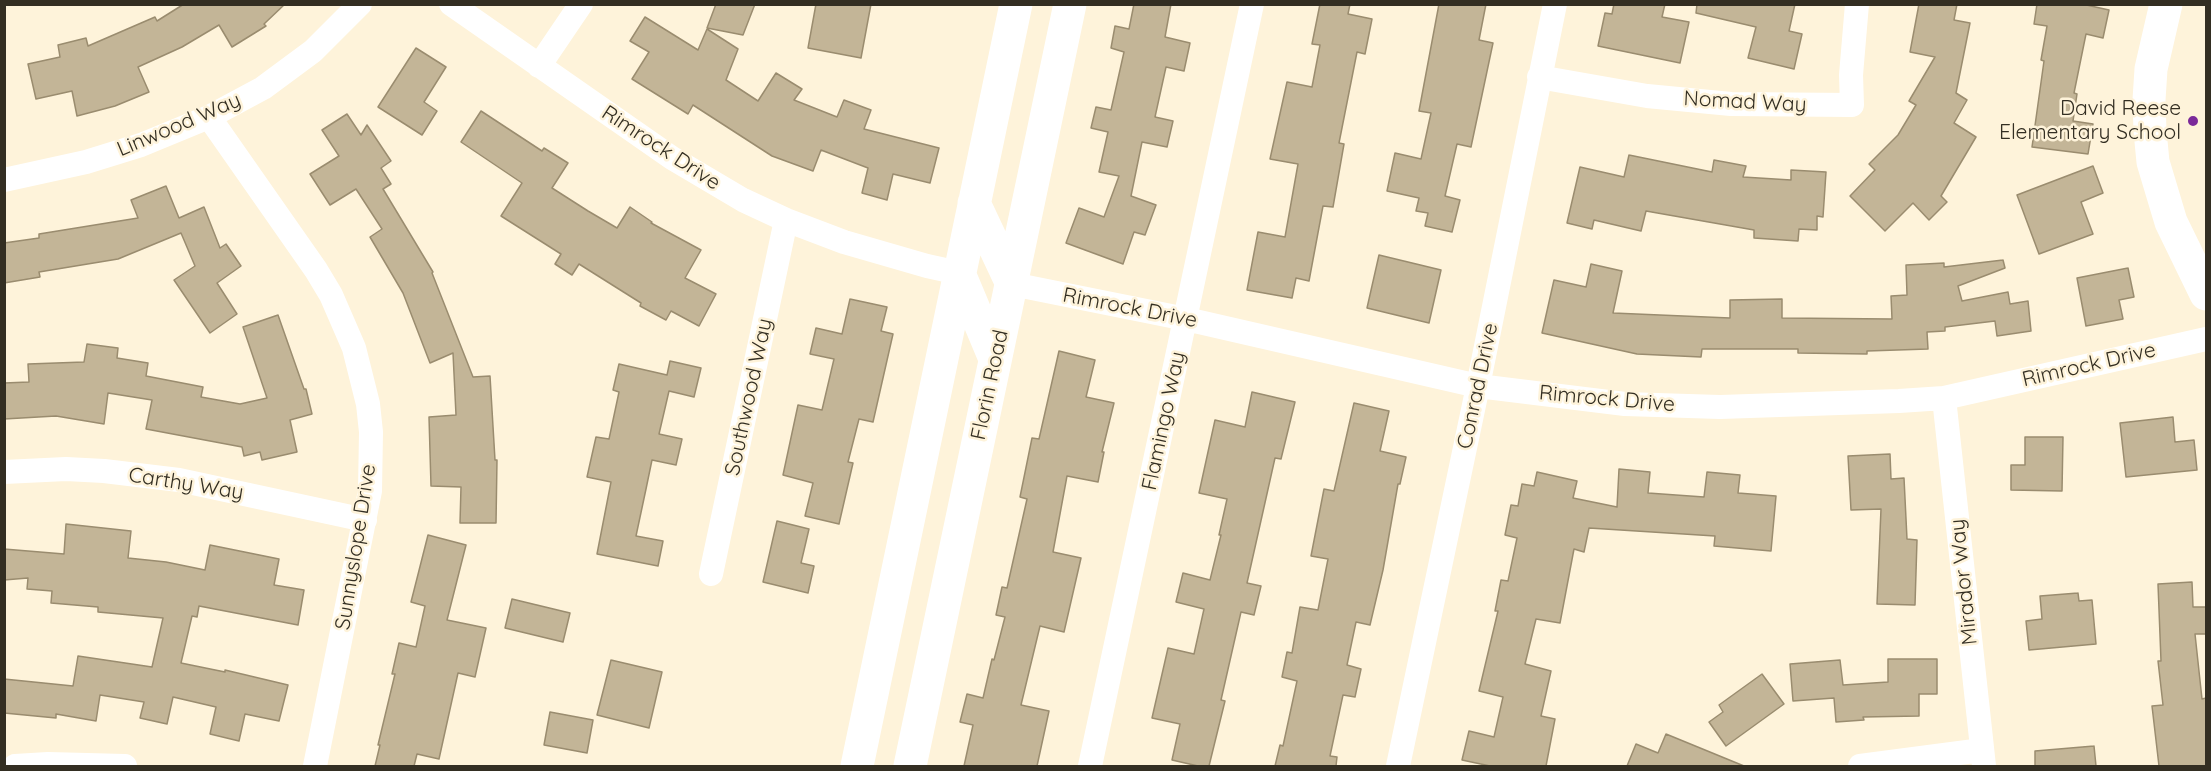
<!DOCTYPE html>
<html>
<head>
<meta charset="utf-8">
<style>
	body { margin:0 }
	#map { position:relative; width:2211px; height:771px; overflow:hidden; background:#fef3da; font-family:Quicksand,sans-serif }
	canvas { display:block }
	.frame { position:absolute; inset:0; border:6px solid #332e22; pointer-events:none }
</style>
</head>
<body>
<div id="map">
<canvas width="2211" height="771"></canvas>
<div class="frame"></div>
</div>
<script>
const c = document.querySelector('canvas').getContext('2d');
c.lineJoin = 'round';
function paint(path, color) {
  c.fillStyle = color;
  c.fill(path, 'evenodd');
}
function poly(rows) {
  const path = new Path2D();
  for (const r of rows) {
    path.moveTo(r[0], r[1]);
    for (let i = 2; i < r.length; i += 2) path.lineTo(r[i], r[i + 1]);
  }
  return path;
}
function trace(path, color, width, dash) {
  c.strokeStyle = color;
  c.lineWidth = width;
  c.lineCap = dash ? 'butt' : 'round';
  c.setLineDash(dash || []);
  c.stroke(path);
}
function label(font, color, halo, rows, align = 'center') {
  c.font = font + ' Quicksand,sans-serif';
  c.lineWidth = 5;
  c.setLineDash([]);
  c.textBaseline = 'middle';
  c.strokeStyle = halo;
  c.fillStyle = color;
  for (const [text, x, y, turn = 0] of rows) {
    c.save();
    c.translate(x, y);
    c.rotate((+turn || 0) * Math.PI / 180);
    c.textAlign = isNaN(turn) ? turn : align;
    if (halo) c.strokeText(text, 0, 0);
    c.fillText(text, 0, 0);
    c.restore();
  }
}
const building = poly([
	[184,4,285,4,264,24,266,26,232,47,219,25,182,47,138,67,149,92,115,106,77,116,72,91,36,99,28,64,60,57,58,45,86,38,88,46,155,17,157,21,184,4],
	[716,4,755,4,743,35,707,28,716,4],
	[816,4,871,4,861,58,808,48,816,4],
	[1134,4,1171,4,1165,37,1190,43,1184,71,1166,67,1155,117,1173,121,1167,147,1142,142,1131,196,1156,205,1145,235,1134,232,1123,264,1066,243,1079,208,1104,217,1119,176,1099,172,1108,132,1091,128,1096,107,1111,110,1124,52,1111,48,1115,26,1129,29,1134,4],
	[1320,4,1350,4,1348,14,1372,19,1365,54,1357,52,1339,143,1344,144,1333,207,1323,206,1309,281,1296,278,1292,298,1247,290,1258,232,1285,237,1298,164,1270,159,1287,82,1312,87,1320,45,1312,44,1320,4],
	[1439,4,1486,4,1479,40,1493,43,1471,147,1457,144,1445,196,1460,200,1452,232,1425,226,1428,213,1416,211,1419,198,1387,191,1395,153,1421,159,1431,113,1419,111,1439,4],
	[1614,4,1665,4,1662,17,1689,22,1680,63,1598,46,1605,13,1612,14,1614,4],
	[1697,4,1795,4,1789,31,1802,34,1794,69,1748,58,1756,27,1696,13,1697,4],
	[1919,4,1957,4,1954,20,1970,23,1956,93,1967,100,1954,123,1976,137,1941,196,1947,202,1929,220,1913,203,1885,231,1850,196,1875,170,1869,164,1898,135,1916,105,1909,101,1935,57,1910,52,1919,4],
	[2037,4,2082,4,2109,10,2103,38,2086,34,2074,93,2077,94,2073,121,2093,124,2088,154,2032,147,2044,61,2041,60,2047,26,2034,24,2037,4],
	[645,17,698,50,707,29,738,49,726,80,758,101,776,73,802,89,794,100,837,117,844,100,871,110,864,129,939,148,930,183,893,174,887,200,862,193,868,168,821,150,813,171,772,156,693,105,688,114,632,79,649,52,630,41,645,17],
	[416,48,446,67,424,102,437,111,422,135,378,107,416,48],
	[481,111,542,151,544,148,568,163,552,188,588,211,617,228,630,207,652,222,651,223,701,250,685,278,716,294,699,326,671,311,666,320,640,306,641,303,579,264,572,275,555,264,561,254,501,216,522,183,461,142,481,111],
	[347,114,361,135,367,125,391,161,381,168,391,184,383,189,433,272,432,273,473,377,490,376,495,460,497,460,496,523,460,523,461,487,431,486,429,417,456,415,453,353,430,363,403,293,370,237,382,229,356,189,330,205,310,174,339,156,322,130,347,114],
	[1629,155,1712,172,1714,160,1746,166,1743,177,1791,180,1791,170,1826,172,1823,217,1817,216,1817,230,1799,229,1798,241,1754,238,1754,230,1646,211,1641,231,1594,220,1592,229,1567,223,1580,167,1624,177,1629,155],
	[2093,166,2103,193,2081,202,2093,234,2039,254,2017,195,2093,166],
	[166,186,179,218,204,207,220,248,226,244,241,266,217,283,237,314,210,333,174,280,195,266,181,233,118,259,39,272,40,277,4,283,4,243,39,238,39,234,138,218,131,200,166,186],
	[1379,255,1441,270,1429,323,1367,308,1379,255],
	[2003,260,2005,268,1958,286,1962,301,2008,292,2010,304,2028,301,2031,331,1997,336,1995,321,1945,327,1945,331,1927,332,1928,349,1867,351,1867,354,1798,353,1798,349,1702,349,1701,357,1637,354,1542,333,1554,280,1586,287,1591,264,1622,271,1613,313,1730,318,1730,300,1782,299,1782,318,1892,319,1891,296,1907,295,1906,265,1944,263,1944,267,2003,260],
	[2128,268,2134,297,2119,300,2123,319,2086,326,2077,278,2128,268],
	[850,299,887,307,881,331,893,334,873,422,859,419,848,462,853,463,839,524,805,516,813,483,783,475,798,405,822,410,834,359,810,354,816,328,842,334,850,299],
	[278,315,304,389,306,389,312,414,290,420,297,452,262,460,260,452,244,456,242,447,146,429,152,400,108,393,104,424,56,416,4,419,4,383,29,382,28,364,84,362,87,344,118,348,117,358,148,363,146,376,203,387,201,397,240,404,267,398,243,327,278,315],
	[1059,351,1095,360,1086,397,1114,403,1102,452,1104,452,1098,482,1067,476,1053,552,1081,558,1064,632,1040,626,1021,705,1049,711,1037,766,964,766,973,725,960,722,967,694,983,698,992,659,994,660,1005,617,996,615,1002,587,1007,588,1027,499,1020,497,1032,438,1039,439,1059,351],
	[670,361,701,368,694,397,669,391,659,434,682,439,676,465,652,460,646,489,636,536,663,541,658,566,597,554,611,482,587,477,596,437,609,439,619,392,613,390,619,364,667,375,670,361],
	[1252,392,1295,402,1281,459,1275,458,1247,583,1261,586,1254,615,1241,612,1221,700,1225,701,1209,766,1198,766,1172,760,1180,724,1152,718,1168,648,1194,654,1204,609,1176,602,1183,573,1210,580,1221,535,1219,535,1227,499,1199,493,1215,420,1245,427,1252,392],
	[1354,403,1389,411,1380,451,1406,457,1400,484,1398,484,1383,570,1370,625,1356,622,1347,665,1361,669,1355,697,1343,695,1330,756,1337,757,1336,766,1275,766,1280,745,1283,746,1297,681,1282,677,1287,652,1292,653,1300,607,1318,610,1328,559,1311,556,1324,489,1334,491,1354,403],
	[2173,417,2175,442,2194,440,2197,470,2126,477,2120,423,2173,417],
	[2025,437,2063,437,2062,491,2011,490,2011,465,2025,465,2025,437],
	[1890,454,1891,479,1904,478,1907,539,1917,540,1915,605,1877,604,1881,509,1851,510,1848,456,1890,454],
	[1619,469,1650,472,1648,493,1704,497,1707,472,1740,475,1738,493,1776,496,1771,551,1714,546,1715,536,1589,528,1584,552,1574,549,1560,623,1536,619,1525,664,1551,671,1541,716,1555,719,1546,766,1490,766,1462,760,1469,731,1494,737,1503,697,1479,691,1498,611,1495,611,1501,580,1508,581,1517,538,1505,535,1511,505,1518,506,1522,484,1534,486,1537,472,1577,481,1573,498,1617,507,1619,469],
	[777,521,809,529,801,563,814,566,808,593,763,582,777,521],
	[66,524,131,531,128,558,166,562,205,570,210,545,279,559,274,585,304,590,298,625,199,606,197,617,192,616,181,663,225,672,225,670,288,685,279,721,245,714,239,741,210,734,216,707,173,697,167,724,140,718,144,702,100,695,96,721,56,714,56,718,4,713,4,679,73,686,78,656,152,667,163,618,98,612,98,607,51,603,52,591,27,589,28,578,4,580,4,549,64,554,66,524],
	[428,535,466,545,447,620,486,628,475,677,458,673,439,759,417,754,414,766,375,766,380,745,378,745,395,674,392,674,399,643,416,647,425,606,411,602,428,535],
	[2192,582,2193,607,2206,607,2206,634,2195,634,2202,699,2206,698,2206,766,2159,766,2152,706,2163,705,2158,661,2161,661,2158,584,2192,582],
	[2078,593,2079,601,2092,600,2096,644,2029,650,2026,621,2042,619,2040,596,2078,593],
	[512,599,570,613,563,642,505,628,512,599],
	[1888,659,1937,659,1937,694,1919,694,1919,716,1863,717,1864,720,1836,722,1834,698,1793,701,1790,664,1840,660,1843,685,1888,682,1888,659],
	[611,660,662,672,649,728,597,715,611,660],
	[1762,674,1784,704,1726,746,1709,722,1723,712,1719,705,1762,674],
	[550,712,593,720,587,753,544,745,550,712],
	[1666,734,1744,766,1627,766,1636,744,1658,753,1666,734],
	[2094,746,2096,766,2035,766,2035,751,2094,746]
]);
paint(building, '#c3b597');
trace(building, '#9a8c6f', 1.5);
trace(poly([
	[451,4,672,158,743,200,786,220,844,242,927,266,959,273],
	[539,66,581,4],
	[1539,77,1647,96,1731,104,1852,105,1851,75,1857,4],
	[209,117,316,270,331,295,354,348,368,404,371,432,370,491,315,766],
	[4,180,86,162,141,145,209,117,263,88,313,51,360,4],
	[1012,284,1186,319,1478,386,1625,404,1720,407,1899,401,1944,398,2206,339],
	[1944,398,1984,766],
	[4,472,66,469,104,471,179,480,365,520],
	[711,574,786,220],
	[15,766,48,764,125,766],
	[1090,766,1252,4],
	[1398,766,1478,386,1555,4],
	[1860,766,1982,750]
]), '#fff', 24);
trace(poly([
	[2166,4,2151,69,2149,100,2150,131,2153,162,2171,222,2206,294]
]), '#fff', 33);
trace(poly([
	[974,203,1012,284],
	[959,273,995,359],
	[857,766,1016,4],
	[910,766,1070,4]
]), '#fff', 33);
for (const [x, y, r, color] of [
	[2193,121,6,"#7b2999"]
]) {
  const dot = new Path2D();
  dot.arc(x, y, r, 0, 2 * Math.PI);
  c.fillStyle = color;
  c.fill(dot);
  trace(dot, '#fef3da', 2);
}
label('21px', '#332e22', '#fef3da', [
	["Nomad Way",1745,102,3],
	["Linwood Way",179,125,-23],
	["Rimrock Drive",661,148,33],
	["Rimrock Drive",1130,308,11],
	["Rimrock Drive",2089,365,-13],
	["Florin Road",990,385,-78],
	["Conrad Drive",1478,386,-78],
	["Southwood Way",749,397,-78],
	["Rimrock Drive",1607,399,5],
	["Flamingo Way",1164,421,-78],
	["Carthy Way",186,484,9],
	["Sunnyslope Drive",356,547,-81],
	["Mirador Way",1964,582,-96]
]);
label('21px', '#332e22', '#fef3da', [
	["David Reese",2181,109],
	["Elementary School",2181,133]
], 'right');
</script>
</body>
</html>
